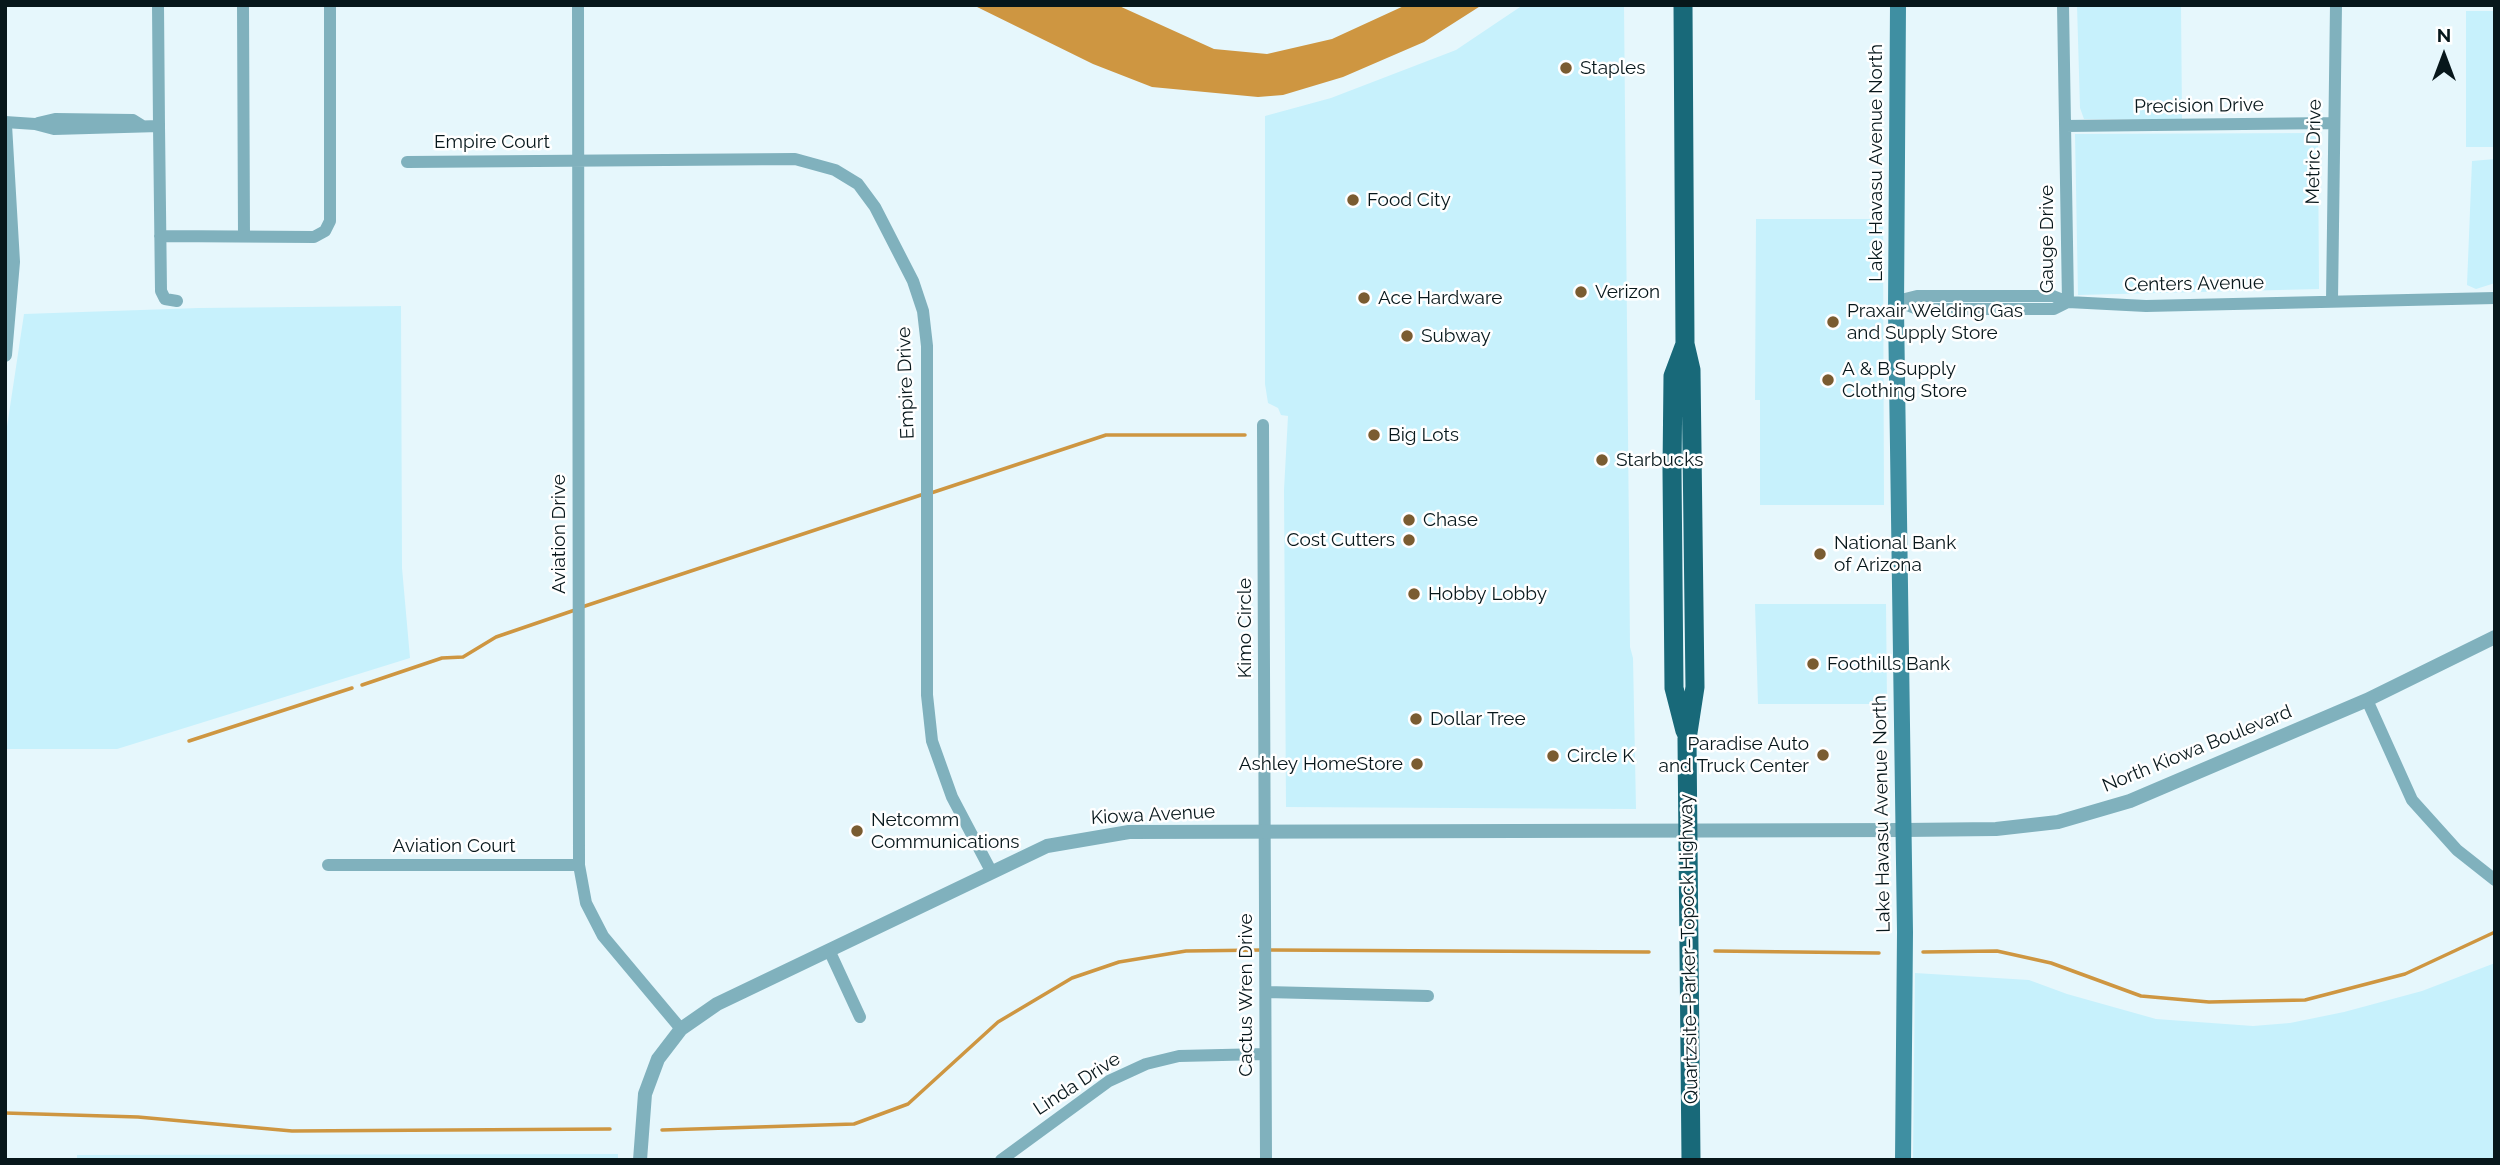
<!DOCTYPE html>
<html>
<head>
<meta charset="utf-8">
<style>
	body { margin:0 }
	#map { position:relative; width:2500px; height:1165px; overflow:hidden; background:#e6f7fc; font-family:Raleway,sans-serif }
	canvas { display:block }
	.frame { position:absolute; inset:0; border:7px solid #07171b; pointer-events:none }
	.north { position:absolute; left:2409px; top:21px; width:70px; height:70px; -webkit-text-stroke:5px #fff; paint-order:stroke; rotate:0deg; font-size:19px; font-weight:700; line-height:28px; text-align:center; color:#07171b }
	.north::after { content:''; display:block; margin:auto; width:24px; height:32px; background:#07171b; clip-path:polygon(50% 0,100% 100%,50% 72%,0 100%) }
</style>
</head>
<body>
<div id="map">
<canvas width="2500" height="1165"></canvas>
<div class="frame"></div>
<div class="north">N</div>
</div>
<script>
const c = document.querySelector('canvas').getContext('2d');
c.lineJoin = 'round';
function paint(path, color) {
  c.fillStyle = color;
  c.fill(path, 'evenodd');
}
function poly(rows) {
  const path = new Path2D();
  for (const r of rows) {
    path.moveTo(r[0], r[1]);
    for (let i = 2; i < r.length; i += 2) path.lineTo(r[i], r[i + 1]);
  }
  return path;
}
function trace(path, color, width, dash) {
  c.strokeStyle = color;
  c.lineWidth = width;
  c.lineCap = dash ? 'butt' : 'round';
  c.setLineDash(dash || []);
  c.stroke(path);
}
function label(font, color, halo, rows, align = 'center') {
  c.font = font + ' Raleway,sans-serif';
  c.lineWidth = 5;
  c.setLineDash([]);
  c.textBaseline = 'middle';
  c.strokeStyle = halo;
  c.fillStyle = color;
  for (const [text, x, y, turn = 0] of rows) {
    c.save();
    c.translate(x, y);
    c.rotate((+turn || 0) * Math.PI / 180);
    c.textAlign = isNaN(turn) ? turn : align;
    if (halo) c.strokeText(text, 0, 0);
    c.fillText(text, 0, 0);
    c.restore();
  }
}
paint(poly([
	[1523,5,1624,5,1630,647,1633,658,1636,809,1286,807,1284,490,1288,416,1281,415,1278,408,1268,403,1265,384,1265,116,1331,98,1456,50],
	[2077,5,2181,5,2182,119,2084,119,2080,108],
	[2466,11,2495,11,2495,147,2466,147],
	[2318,133,2319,289,2078,295,2075,134],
	[2495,159,2495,283,2476,289,2467,285,2472,161],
	[1756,219,1883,219,1884,505,1760,505,1760,400,1755,400],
	[401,306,402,568,410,658,117,749,5,749,5,440,24,314,199,308],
	[1755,604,1886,604,1887,704,1758,704],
	[2495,963,2495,1160,1913,1160,1915,973,2029,980,2067,994,2156,1019,2253,1026,2290,1023,2344,1012,2422,991],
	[618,1154,618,1160,77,1160,77,1155]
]), '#c7f1fc');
paint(poly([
	[973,5,1117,5,1214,49,1267,54,1332,39,1406,5,1482,5,1424,42,1343,77,1283,95,1258,97,1152,87,1093,64]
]), '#ce9641');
trace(poly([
	[931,493,1106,435,1245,435],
	[582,607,924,494],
	[362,685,442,658,463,657,496,637,575,610],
	[189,741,352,688],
	[1270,950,1649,952],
	[1715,951,1879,953],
	[1923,952,1997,951,2051,963,2141,996,2209,1002,2305,1000,2405,974,2495,932],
	[5,1113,138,1117,292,1131,610,1129],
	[662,1130,854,1124,908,1104,998,1022,1072,978,1119,962,1186,951,1262,950]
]), '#ce9641', 3.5);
trace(poly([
	[158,5,159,126],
	[243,5,244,236],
	[578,5,579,865,586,903,603,936,681,1029],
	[2063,5,2068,302],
	[5,122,35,124,54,129,159,126,161,291,165,299,177,301],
	[38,123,55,119,133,120,141,125],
	[2065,126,2333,123],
	[407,162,795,159,835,170,858,184,875,207,913,281,923,311,927,346,927,695,932,741,952,797,991,871],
	[160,236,314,237,325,231,330,221,330,5],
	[2332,300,2336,5],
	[1897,301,1917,309,2054,309,2068,302,2146,306,2495,298],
	[1897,301,1917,296,2053,296,2068,302],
	[1263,425,1266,1160],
	[2367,700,2412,800,2457,850,2495,880],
	[328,865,579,865],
	[829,950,860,1017],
	[1266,992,1428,996],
	[1001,1160,1109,1081,1146,1064,1179,1056,1265,1054]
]), '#80b1bd', 12);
trace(poly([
	[5,125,13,262,5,355],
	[640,1160,645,1094,658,1059,681,1029,717,1004,1047,846,1129,832,1904,830,1996,829,2058,822,2130,801,2367,700,2495,637]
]), '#80b1bd', 14);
trace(poly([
	[1898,5,1896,309,1905,932,1903,1160]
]), '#3f8fa2', 16);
trace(poly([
	[1683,5,1685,344,1691,370,1695,687,1687,739,1691,1160],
	[1685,344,1673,376,1672,470,1674,688,1685,731]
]), '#186979', 19);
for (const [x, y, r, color] of [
	[1566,68,7,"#7a5c31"],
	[1353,200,7,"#7a5c31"],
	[1581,292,7,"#7a5c31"],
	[1364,298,7,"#7a5c31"],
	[1833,322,7,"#7a5c31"],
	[1407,336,7,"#7a5c31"],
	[1828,380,7,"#7a5c31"],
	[1374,435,7,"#7a5c31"],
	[1602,460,7,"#7a5c31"],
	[1409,520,7,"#7a5c31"],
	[1409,540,7,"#7a5c31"],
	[1820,554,7,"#7a5c31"],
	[1414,594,7,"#7a5c31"],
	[1813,664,7,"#7a5c31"],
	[1416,719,7,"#7a5c31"],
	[1823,755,7,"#7a5c31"],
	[1553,756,7,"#7a5c31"],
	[1417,764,7,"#7a5c31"],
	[857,831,7,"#7a5c31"]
]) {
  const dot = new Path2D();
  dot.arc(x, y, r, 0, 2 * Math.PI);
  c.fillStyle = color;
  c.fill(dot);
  trace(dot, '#fff', 2.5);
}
label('19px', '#07171b', '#fff', [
	["Staples",1580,68],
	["Food City",1367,200],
	["Verizon",1595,292],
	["Ace Hardware",1378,298],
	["Praxair Welding Gas",1847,311],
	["and Supply Store",1847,333],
	["Subway",1421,336],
	["A & B Supply",1842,369],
	["Clothing Store",1842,391],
	["Big Lots",1388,435],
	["Starbucks",1616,460],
	["Chase",1423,520],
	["Cost Cutters",1395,540,"right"],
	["National Bank",1834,543],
	["of Arizona",1834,565],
	["Hobby Lobby",1428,594],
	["Foothills Bank",1827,664],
	["Dollar Tree",1430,719],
	["Paradise Auto",1809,744,"right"],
	["and Truck Center",1809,766,"right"],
	["Circle K",1567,756],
	["Ashley HomeStore",1403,764,"right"],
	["Netcomm",871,820],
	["Communications",871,842]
], 'left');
label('19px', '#07171b', '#fff', [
	["Precision Drive",2199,106,-1],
	["Empire Court",492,142],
	["Metric Drive",2314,152,-89],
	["Lake Havasu Avenue North",1876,163,-90],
	["Gauge Drive",2047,239,-90],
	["Centers Avenue",2194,284,-1],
	["Empire Drive",906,383,-92],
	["Aviation Drive",559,534,-90],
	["Kimo Circle",1245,628,-90],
	["North Kiowa Boulevard",2197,749,-22],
	["Lake Havasu Avenue North",1882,814,-91],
	["Kiowa Avenue",1153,815,-3],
	["Aviation Court",454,846],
	["Quartzsite–Parker–Topock Highway",1689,949,-91],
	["Cactus Wren Drive",1246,995,-90],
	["Linda Drive",1077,1084,-33]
]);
</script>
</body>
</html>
